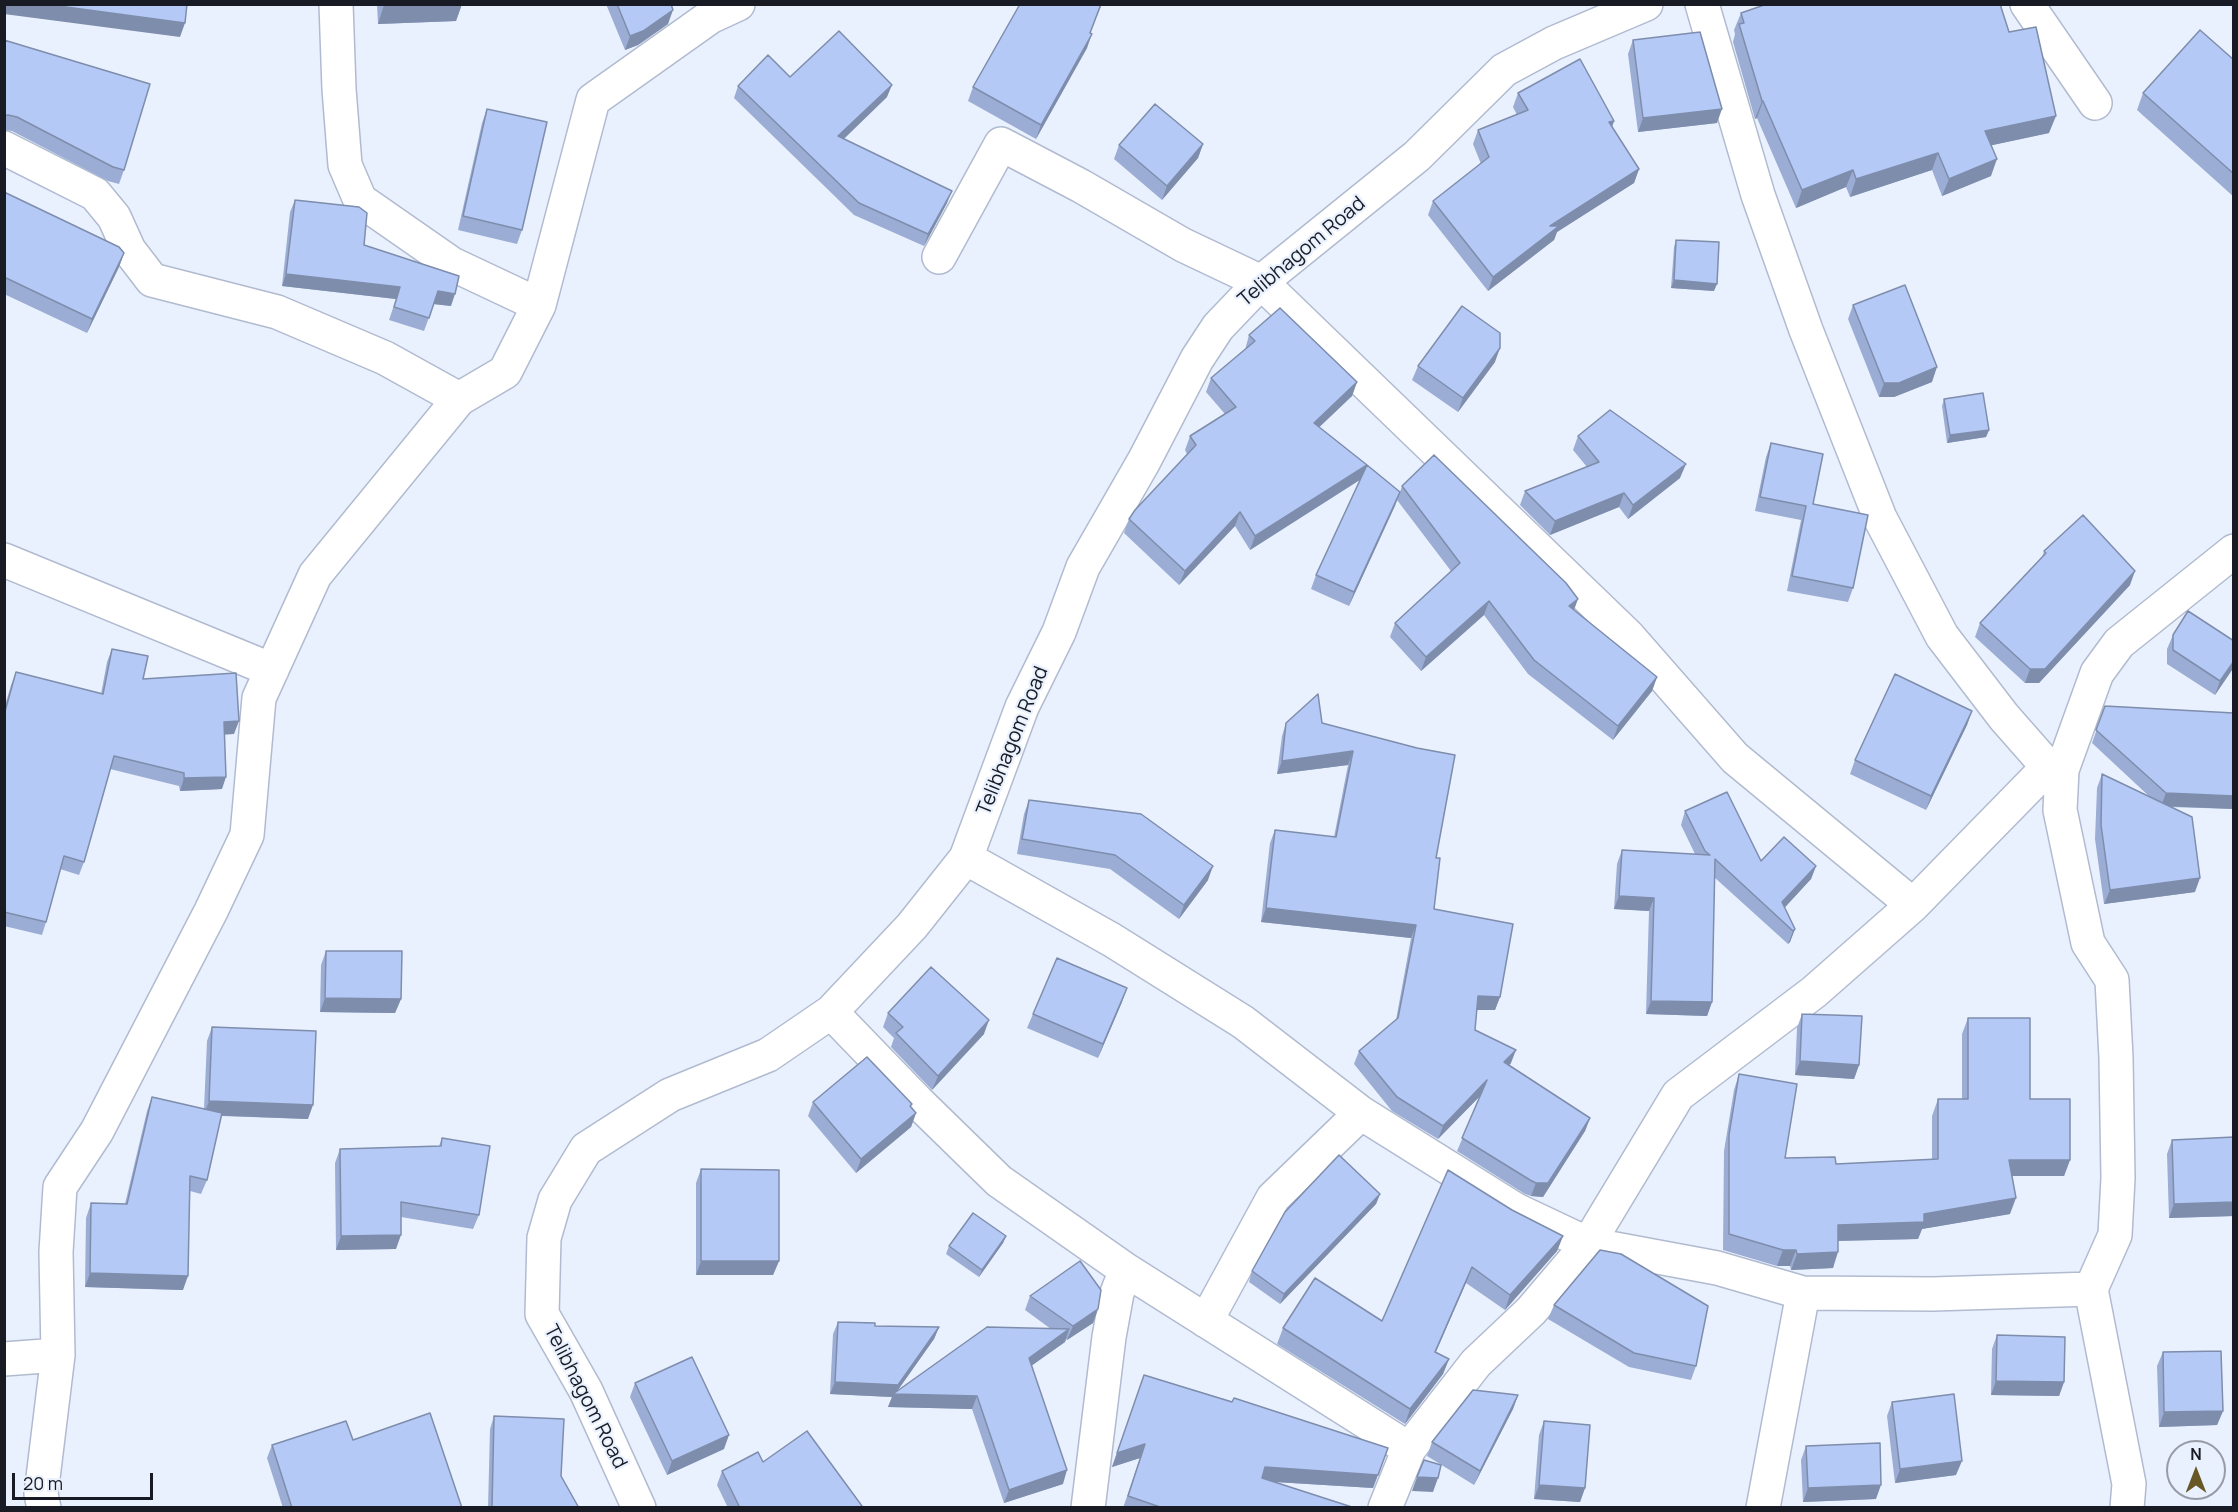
<!DOCTYPE html>
<html>
<head>
<meta charset="utf-8">
<style>
	body { margin:0 }
	#map { position:relative; width:2238px; height:1512px; overflow:hidden; background:#eaf1fe; font-family:Manrope,sans-serif }
	canvas { display:block }
	.frame { position:absolute; inset:0; border:6px solid #181b23; pointer-events:none }
	.north { position:absolute; left:2166px; top:1440px; width:60px; height:60px; box-sizing:border-box; background:#eaf1fe; border:2px solid #969ba6; border-radius:50%; rotate:0deg; font-size:16px; font-weight:700; line-height:24px; text-align:center; color:#181b23 }
	.north::after { content:''; display:block; margin:auto; width:21px; height:27px; background:#685826; clip-path:polygon(50% 0,100% 100%,50% 72%,0 100%) }
	.scale { position:absolute; left:12px; top:1473px; width:141px; height:27px; box-sizing:border-box; border:3px solid #181b23; border-top:0; padding-left:8px; font-size:18px; line-height:21px; white-space:nowrap; color:#181b23; -webkit-text-stroke:4px #eaf1fe; paint-order:stroke }
</style>
</head>
<body>
<div id="map">
<canvas width="2238" height="1512"></canvas>
<div class="frame"></div>
<div class="north">N</div>
<div class="scale">20 m</div>
</div>
<script>
const c = document.querySelector('canvas').getContext('2d');
c.lineJoin = 'round';
function poly(rows) {
  const path = new Path2D();
  for (const r of rows) {
    path.moveTo(r[0], r[1]);
    for (let i = 2; i < r.length; i += 2) path.lineTo(r[i], r[i + 1]);
  }
  return path;
}
function trace(path, color, width, dash) {
  c.strokeStyle = color;
  c.lineWidth = width;
  c.lineCap = dash ? 'butt' : 'round';
  c.setLineDash(dash || []);
  c.stroke(path);
}
function paint(path, color) {
  c.fillStyle = color;
  c.fill(path, 'evenodd');
}
function label(font, color, halo, rows, align = 'center') {
  c.font = font + ' Manrope,sans-serif';
  c.lineWidth = 4.5;
  c.setLineDash([]);
  c.textBaseline = 'middle';
  c.strokeStyle = halo;
  c.fillStyle = color;
  for (const [text, x, y, turn = 0] of rows) {
    c.save();
    c.translate(x, y);
    c.rotate((+turn || 0) * Math.PI / 180);
    c.textAlign = isNaN(turn) ? turn : align;
    if (halo) c.strokeText(text, 0, 0);
    c.fillText(text, 0, 0);
    c.restore();
  }
}
const minor = poly([
	[336,4,339,89,345,165,360,200,452,264,539,305],
	[1702,4,1758,195,1806,330,1880,518,1942,636,2004,717,2048,767,2062,770],
	[2027,4,2095,103],
	[4,148,95,194,114,217,129,250,152,280,277,312,385,358,459,399],
	[939,257,1001,144,1081,186,1183,245,1261,282,1629,637,1735,758,1913,905],
	[4,560,272,670],
	[966,858,1112,940,1243,1022,1361,1113,1516,1210,1588,1244,1717,1268,1803,1293,1933,1294,2091,1289,2115,1235,2118,1178,2116,1058,2112,980,2088,943,2060,810,2062,770,2097,673,2119,643,2234,551],
	[831,1012,918,1102,999,1181,1126,1270,1409,1449],
	[2091,1289,2129,1484,2127,1508],
	[1206,1321,1273,1198,1361,1113],
	[4,1359,58,1355],
	[44,1508,41,1494,58,1355,56,1252,60,1187,97,1131,211,911,247,835,259,698,315,575,459,399,505,372,539,305,593,100,710,17,738,4],
	[639,1508,586,1391,542,1314,544,1238,555,1200,586,1149,670,1095,768,1055,831,1012,912,926,966,858,1022,707,1059,632,1083,567,1144,461,1197,359,1218,327,1261,282,1417,156,1504,70,1554,43,1646,4],
	[1088,1508,1109,1337,1117,1293,1126,1270],
	[1385,1508,1409,1449,1476,1363,1531,1311,1588,1244,1678,1095,1814,992,1913,905,2048,767],
	[1763,1508,1803,1293]
]);
trace(minor, '#b1bbd0', 36);
trace(minor, '#fff', 33);
paint(poly([
	[377,4,462,4,456,21,378,24],
	[606,4,671,4,668,24,638,45,625,50],
	[1102,4,1090,33,1087,48,1036,139,968,101,973,87],
	[1741,13,2009,32,2049,133,1992,145,1991,176,1942,196,1932,170,1850,197,1846,187,1796,208,1757,118,1755,119,1733,42,1735,34,1734,30],
	[4,40,124,170,119,184,108,181,12,131,4,130],
	[1633,40,1717,123,1638,132,1628,54],
	[2234,60,2234,197,2137,110,2143,93],
	[790,77,887,97,844,139,947,203,924,246,854,215,734,98,738,86],
	[1518,93,1614,121,1612,127,1639,169,1634,183,1557,232,1554,240,1488,291,1428,215,1433,201,1481,164,1473,144,1478,130,1517,115,1513,107],
	[487,109,522,230,517,244,458,230,482,123],
	[1203,144,1198,158,1162,200,1114,159,1119,145],
	[4,192,124,253,119,267,87,333,4,294],
	[295,200,364,245,451,306,434,304,424,331,389,320,396,299,282,286,290,212],
	[1676,240,1714,291,1671,288,1674,247],
	[1853,305,1932,382,1894,397,1879,397,1848,319],
	[1249,335,1357,382,1352,396,1319,427,1400,492,1402,486,1574,610,1657,677,1652,691,1613,740,1528,674,1484,615,1421,671,1390,637,1395,623,1451,571,1397,500,1349,606,1311,589,1316,575,1360,480,1250,550,1235,526,1179,585,1124,533,1129,519,1187,454,1185,450,1190,436,1225,414,1206,392,1211,378,1245,350],
	[1495,362,1458,412,1412,380,1418,366],
	[1944,399,1989,430,1986,437,1947,443,1942,406],
	[1578,436,1680,478,1628,519,1619,507,1550,535,1520,505,1525,491,1587,467,1573,450],
	[1771,443,1853,588,1848,602,1787,591,1801,520,1755,511,1766,457],
	[2044,551,2130,585,2039,683,2025,683,1975,637,1980,623,2042,558],
	[2173,635,2234,641,2234,667,2215,695,2167,664,2167,649],
	[112,649,143,679,234,734,225,734,222,789,180,791,179,786,110,769,84,862,79,875,60,869,46,922,42,935,4,926,4,709,11,685,16,672,101,694,107,662],
	[2105,706,2234,809,2170,807,2195,892,2104,904,2095,839,2097,788,2102,774,2151,798,2092,743],
	[1972,711,1967,725,1926,810,1850,774,1855,760],
	[1286,723,1322,723,1417,748,1436,858,1434,909,1500,997,1495,1010,1477,1010,1475,1030,1511,1063,1509,1066,1590,1118,1585,1131,1543,1197,1531,1196,1525,1194,1457,1151,1481,1095,1438,1139,1392,1111,1354,1064,1359,1051,1396,1020,1411,938,1261,922,1270,843,1275,830,1334,837,1348,765,1277,774,1282,736],
	[1029,800,1208,880,1179,919,1110,869,1017,854,1024,814],
	[1685,811,1761,861,1816,866,1811,879,1784,908,1795,929,1790,942,1788,944,1714,877,1712,1002,1707,1016,1646,1014,1649,911,1614,909,1617,864,1622,850,1695,854,1681,825],
	[326,951,401,999,395,1013,320,1012,321,965],
	[1122,1002,1098,1058,1027,1028,1033,1014],
	[888,1013,984,1034,932,1090,891,1047,894,1038,883,1027],
	[1802,1014,1859,1065,1854,1079,1795,1075,1797,1028],
	[1968,1018,2030,1099,2070,1160,2064,1176,2012,1176,2010,1214,1922,1229,1918,1239,1838,1241,1833,1268,1791,1270,1790,1266,1777,1266,1723,1250,1724,1151,1734,1090,1739,1074,1785,1158,1836,1164,1932,1159,1932,1116,1938,1099,1962,1099,1962,1034],
	[212,1027,308,1119,221,1116,207,1180,201,1194,190,1191,183,1290,85,1287,86,1218,91,1203,125,1204,147,1111,152,1097,204,1109,207,1041],
	[813,1102,912,1104,911,1106,916,1113,911,1127,856,1173,808,1116],
	[2234,1137,2234,1216,2169,1218,2167,1154,2172,1140],
	[442,1138,479,1215,473,1229,401,1217,396,1249,336,1250,335,1163,340,1149,439,1146],
	[701,1169,779,1261,773,1275,696,1275,696,1183],
	[1380,1194,1376,1204,1280,1304,1249,1282,1252,1271],
	[1512,1210,1563,1236,1557,1251,1505,1310,1466,1283,1436,1352,1449,1359,1443,1374,1405,1424,1277,1344,1283,1328,1382,1321],
	[1006,1236,1003,1243,979,1277,946,1254,949,1246],
	[1030,1296,1098,1309,1093,1323,1067,1340,1066,1339,1065,1342,1031,1366,1063,1484,1004,1503,972,1409,888,1407,892,1397,830,1394,833,1334,838,1322,875,1326,939,1327,934,1339,898,1390,1051,1329,1025,1310],
	[1554,1305,1696,1366,1691,1380,1629,1367,1548,1319],
	[1997,1335,2064,1382,2059,1396,1991,1395,1992,1349],
	[2163,1352,2223,1411,2217,1425,2159,1427,2157,1366],
	[1144,1375,1388,1448,1373,1488,1274,1482,1355,1508,1123,1508,1140,1458,1112,1467],
	[635,1383,724,1449,667,1475,630,1397],
	[1518,1395,1513,1409,1474,1485,1427,1456,1432,1442],
	[1892,1402,1956,1475,1895,1483,1887,1416],
	[494,1416,561,1476,579,1508,488,1508,490,1429],
	[1544,1421,1585,1488,1580,1502,1534,1499,1539,1435],
	[353,1440,462,1508,283,1508,267,1458,272,1445],
	[1806,1446,1876,1499,1803,1502,1801,1460],
	[763,1462,862,1508,728,1508,717,1485,722,1471]
]), '#9badd4');
paint(poly([
	[4,4,44,4,185,23,180,37,4,14],
	[404,4,462,4,456,21,378,24,384,5],
	[673,10,668,24,638,45,625,50,630,36],
	[1092,34,1087,48,1036,139,1041,125],
	[892,85,887,97,834,148,838,136],
	[1762,101,1763,101,1757,118,1755,119],
	[1722,109,1717,123,1638,132,1643,118],
	[2056,116,2049,133,1979,148,1985,131],
	[1614,121,1609,135,1609,122],
	[1203,144,1198,158,1162,200,1167,186],
	[1938,153,1932,170,1850,197,1856,179],
	[1997,159,1991,176,1942,196,1949,179],
	[1639,169,1634,183,1557,232,1554,240,1488,291,1493,277,1550,226],
	[1853,170,1846,187,1796,208,1802,190],
	[952,191,947,203,924,246,928,234],
	[124,253,119,267,87,333,92,319],
	[286,274,400,287,396,299,282,286],
	[1674,280,1717,284,1714,291,1671,288],
	[438,291,455,294,451,306,433,304],
	[1500,348,1495,362,1458,412,1463,398],
	[1937,367,1932,382,1894,397,1879,397,1884,383],
	[1357,382,1352,396,1309,437,1314,423],
	[1989,430,1986,437,1947,443,1950,435],
	[1686,464,1680,478,1628,519,1633,505],
	[1367,465,1361,479,1250,550,1255,536],
	[1400,492,1395,506,1349,606,1354,592],
	[1624,493,1619,507,1550,535,1555,521],
	[1240,512,1235,526,1179,585,1185,571],
	[2135,571,2130,585,2039,683,2025,683,2030,669],
	[1578,599,1573,613,1569,606],
	[1489,601,1484,615,1421,671,1426,657],
	[2234,661,2234,667,2215,695,2220,681],
	[1657,677,1652,691,1613,740,1618,726],
	[1972,711,1967,725,1926,810,1931,796],
	[239,721,234,734,220,735,224,722],
	[1353,751,1348,765,1277,774,1282,761],
	[226,777,222,789,180,791,184,778],
	[2166,793,2234,796,2234,809,2161,806],
	[1213,866,1208,880,1179,919,1184,905],
	[1816,866,1811,879,1777,916,1782,902],
	[2200,878,2195,892,2104,904,2110,890],
	[1619,896,1654,898,1649,911,1614,909],
	[1266,908,1416,925,1411,938,1261,922],
	[1795,929,1790,942,1788,944,1793,931],
	[1127,988,1122,1002,1098,1058,1103,1044],
	[1478,996,1500,997,1495,1010,1473,1010],
	[325,998,401,999,395,1013,320,1012],
	[1651,1001,1712,1002,1707,1016,1646,1014],
	[989,1020,984,1034,932,1090,938,1076],
	[1516,1050,1511,1063,1499,1076,1504,1062],
	[1800,1061,1859,1065,1854,1079,1795,1075],
	[1487,1080,1483,1093,1438,1139,1443,1126],
	[209,1101,313,1105,308,1119,204,1115],
	[916,1113,911,1127,856,1173,861,1159],
	[1590,1118,1585,1131,1543,1197,1531,1196,1536,1183],
	[2009,1160,2070,1160,2064,1176,2003,1176],
	[1380,1194,1376,1204,1280,1304,1284,1294],
	[2016,1198,2010,1214,1922,1229,1918,1239,1832,1241,1838,1225,1924,1214],
	[2234,1202,2234,1216,2169,1218,2174,1204],
	[401,1235,396,1249,336,1250,341,1236],
	[1006,1236,1003,1243,979,1277,982,1270],
	[1563,1236,1557,1251,1505,1310,1510,1295],
	[1783,1250,1796,1250,1790,1266,1777,1266],
	[1838,1252,1833,1268,1791,1270,1797,1254],
	[701,1261,779,1261,773,1275,696,1275],
	[1472,1267,1466,1283,1429,1367,1435,1352],
	[90,1273,188,1276,183,1290,85,1287],
	[1098,1309,1093,1323,1067,1340,1073,1326],
	[939,1327,934,1339,895,1394,977,1396,972,1409,888,1407,892,1397,830,1394,835,1382],
	[1069,1329,1065,1342,1024,1371,1029,1358],
	[1449,1359,1443,1374,1405,1424,1410,1409],
	[1996,1381,2064,1382,2059,1396,1991,1395],
	[1518,1395,1513,1409,1474,1485,1480,1471],
	[2223,1411,2217,1425,2159,1427,2164,1412],
	[729,1435,724,1449,667,1475,672,1461],
	[1145,1444,1140,1458,1112,1467,1117,1453],
	[1388,1448,1373,1488,1260,1481,1265,1467],
	[1962,1461,1956,1475,1895,1483,1900,1469],
	[1067,1470,1063,1484,1004,1503,1009,1490],
	[1417,1477,1438,1478,1433,1492,1412,1491],
	[1539,1485,1585,1488,1580,1502,1534,1499],
	[1881,1485,1876,1499,1803,1502,1808,1488]
]), '#7e8dac');
const building = poly([
	[44,4,187,4,185,23,44,4],
	[617,4,671,4,673,10,643,31,630,36,617,4],
	[1020,4,1101,4,1090,33,1092,34,1041,125,973,87,1020,4],
	[1767,4,2000,4,2009,32,2036,27,2056,116,1985,131,1997,159,1949,179,1938,153,1856,179,1853,170,1802,190,1763,101,1762,101,1739,24,1744,23,1741,13,1767,4],
	[2200,30,2234,60,2234,174,2143,93,2200,30],
	[839,31,892,85,838,136,952,191,928,234,859,203,738,86,768,55,790,77,839,31],
	[1700,32,1722,109,1643,118,1633,40,1700,32],
	[4,40,150,84,124,170,113,167,17,117,8,115,4,116,4,40],
	[1580,59,1614,121,1609,122,1639,169,1550,226,1559,226,1493,277,1433,201,1489,157,1478,130,1528,110,1518,93,1580,59],
	[1155,104,1203,144,1167,186,1119,145,1155,104],
	[487,109,547,122,522,230,463,216,487,109],
	[4,192,119,247,124,253,92,319,4,277,4,192],
	[295,200,359,207,367,213,364,245,459,276,455,294,438,291,429,318,394,307,400,287,286,274,295,200],
	[1676,240,1719,242,1717,284,1674,280,1676,240],
	[1905,285,1937,367,1899,383,1884,383,1853,305,1905,285],
	[1462,306,1500,333,1500,348,1463,398,1418,366,1462,306],
	[1280,308,1357,382,1314,423,1367,465,1255,536,1240,512,1185,571,1129,519,1135,510,1196,445,1190,436,1236,407,1211,378,1255,341,1249,335,1280,308],
	[1983,393,1989,430,1950,435,1944,399,1983,393],
	[1610,410,1686,464,1633,505,1624,493,1555,521,1525,491,1599,462,1578,436,1610,410],
	[1771,443,1823,454,1813,504,1868,515,1853,588,1792,576,1806,506,1760,497,1771,443],
	[1434,455,1566,583,1578,599,1569,606,1657,677,1618,726,1534,660,1489,601,1426,657,1395,623,1460,563,1402,486,1434,455],
	[1367,465,1400,492,1354,592,1316,575,1367,465],
	[2083,515,2135,571,2045,669,2030,669,1980,623,2046,553,2044,551,2083,515],
	[2188,611,2234,641,2234,661,2220,681,2173,650,2173,635,2188,611],
	[112,649,148,656,143,679,236,673,239,721,224,722,226,777,184,778,184,773,114,756,84,862,64,856,46,922,4,912,4,715,16,672,103,694,112,649],
	[1895,674,1972,711,1931,796,1855,760,1895,674],
	[1318,694,1322,723,1417,748,1455,755,1436,858,1440,858,1434,909,1513,924,1500,997,1478,996,1475,1030,1516,1050,1504,1062,1590,1118,1548,1183,1536,1183,1530,1180,1462,1138,1487,1080,1443,1126,1397,1097,1359,1051,1398,1018,1416,925,1266,908,1275,830,1336,837,1353,751,1282,761,1286,723,1318,694],
	[2105,706,2234,713,2234,796,2166,793,2096,730,2105,706],
	[2102,774,2192,817,2200,878,2110,890,2101,825,2102,774],
	[1727,792,1761,861,1784,837,1816,866,1782,902,1795,929,1793,931,1715,859,1712,1002,1651,1001,1654,898,1619,896,1622,850,1710,855,1705,851,1685,811,1727,792],
	[1029,800,1141,814,1213,866,1184,905,1115,855,1022,839,1029,800],
	[326,951,402,951,401,999,325,998,326,951],
	[1057,958,1127,988,1103,1044,1033,1014,1057,958],
	[931,967,989,1020,938,1076,896,1033,903,1027,888,1013,931,967],
	[1802,1014,1862,1016,1859,1065,1800,1061,1802,1014],
	[1968,1018,2030,1018,2030,1099,2070,1099,2070,1160,2009,1160,2016,1198,1924,1214,1924,1222,1838,1225,1838,1252,1797,1254,1796,1250,1783,1250,1729,1234,1729,1135,1739,1074,1797,1084,1785,1158,1835,1157,1836,1164,1938,1159,1938,1099,1968,1099,1968,1018],
	[212,1027,316,1031,313,1105,209,1101,212,1027],
	[867,1057,912,1104,910,1106,916,1113,861,1159,813,1102,867,1057],
	[152,1097,222,1113,207,1180,190,1176,188,1276,90,1273,91,1203,127,1204,152,1097],
	[2234,1137,2234,1202,2174,1204,2172,1140,2234,1137],
	[442,1138,490,1146,479,1215,401,1202,401,1235,341,1236,340,1149,441,1146,442,1138],
	[1339,1155,1380,1194,1284,1294,1252,1271,1285,1212,1339,1155],
	[701,1169,779,1170,779,1261,701,1261,701,1169],
	[1448,1170,1512,1210,1563,1236,1510,1295,1472,1267,1435,1352,1449,1359,1410,1409,1283,1328,1315,1278,1382,1321,1448,1170],
	[973,1213,1006,1236,982,1270,949,1246,973,1213],
	[1600,1250,1621,1254,1708,1306,1696,1366,1634,1353,1554,1305,1600,1250],
	[1080,1261,1101,1290,1098,1309,1073,1326,1030,1296,1080,1261],
	[838,1322,875,1323,875,1326,939,1327,898,1385,835,1382,838,1322],
	[987,1327,1069,1329,1029,1358,1067,1470,1009,1490,977,1396,893,1394,987,1327],
	[1997,1335,2065,1337,2064,1382,1996,1381,1997,1335],
	[2221,1351,2223,1411,2164,1412,2163,1352,2221,1351],
	[692,1357,729,1435,672,1461,635,1383,692,1357],
	[1144,1375,1232,1402,1234,1398,1388,1448,1378,1475,1265,1467,1262,1478,1355,1508,1163,1508,1128,1496,1145,1444,1117,1453,1144,1375],
	[1473,1390,1518,1395,1480,1471,1432,1442,1473,1390],
	[1954,1394,1962,1461,1900,1469,1892,1402,1954,1394],
	[430,1413,462,1508,292,1508,272,1445,346,1421,353,1440,430,1413],
	[494,1416,564,1419,561,1476,579,1508,492,1508,494,1416],
	[1544,1421,1590,1425,1585,1488,1539,1485,1544,1421],
	[807,1431,862,1506,860,1508,740,1508,722,1471,758,1452,763,1462,807,1431],
	[1880,1443,1881,1485,1808,1488,1806,1446,1880,1443],
	[1424,1460,1441,1465,1438,1478,1417,1477,1424,1460]
]);
paint(building, '#b4c9f6');
trace(building, '#7e8dac', 1.5);
label('20px', '#181b23', '#eaf1fe', [
	["Telibhagom Road",1302,252,-40],
	["Telibhagom Road",1013,741,-68],
	["Telibhagom Road",585,1397,63]
]);
</script>
</body>
</html>
